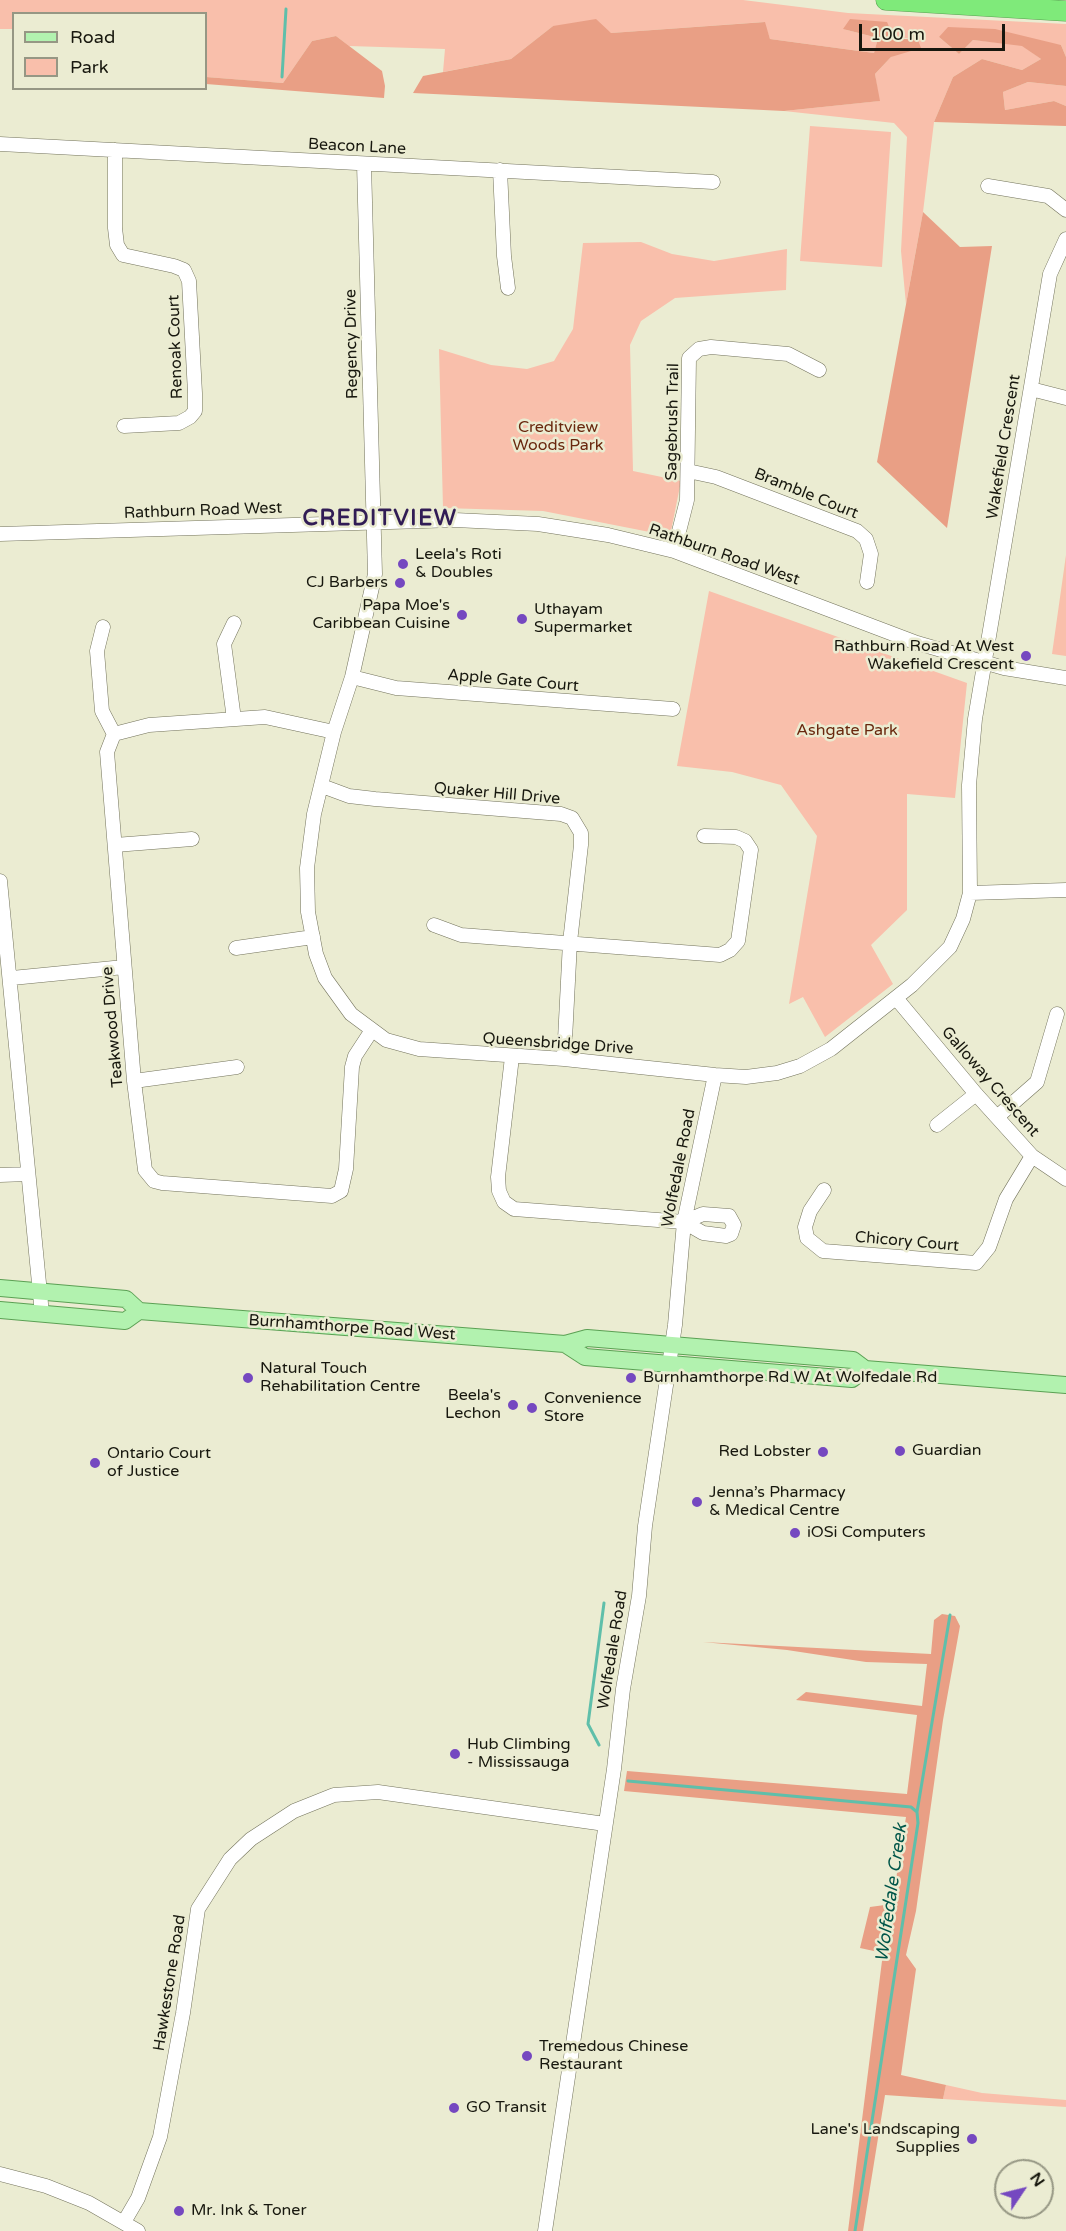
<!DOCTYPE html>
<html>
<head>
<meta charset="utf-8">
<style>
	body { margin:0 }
	#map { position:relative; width:1066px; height:2231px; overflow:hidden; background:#ebecd2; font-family:"Varela Round",sans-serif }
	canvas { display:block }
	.legend { position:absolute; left:12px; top:12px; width:195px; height:78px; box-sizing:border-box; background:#ebecd2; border:2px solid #969784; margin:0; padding:8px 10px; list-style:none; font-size:18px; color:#17170e }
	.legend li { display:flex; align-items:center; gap:12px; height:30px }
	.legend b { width:30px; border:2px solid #969784 }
	.north { position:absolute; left:994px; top:2159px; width:60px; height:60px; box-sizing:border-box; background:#ebecd2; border:2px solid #969784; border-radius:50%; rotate:55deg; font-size:16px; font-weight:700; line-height:24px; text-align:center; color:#17170e }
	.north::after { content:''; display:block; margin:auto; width:21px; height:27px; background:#7548c0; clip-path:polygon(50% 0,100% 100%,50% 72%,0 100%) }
	.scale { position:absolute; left:859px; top:24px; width:146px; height:27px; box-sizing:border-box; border:3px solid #17170e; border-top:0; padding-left:8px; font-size:18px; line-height:21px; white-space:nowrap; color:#17170e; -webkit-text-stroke:4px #ebecd2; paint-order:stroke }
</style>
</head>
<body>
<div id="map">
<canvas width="1066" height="2231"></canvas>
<ul class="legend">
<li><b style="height:8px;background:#b2f2af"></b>Road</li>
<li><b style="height:16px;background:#f9bfab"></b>Park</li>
</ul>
<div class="north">N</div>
<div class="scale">100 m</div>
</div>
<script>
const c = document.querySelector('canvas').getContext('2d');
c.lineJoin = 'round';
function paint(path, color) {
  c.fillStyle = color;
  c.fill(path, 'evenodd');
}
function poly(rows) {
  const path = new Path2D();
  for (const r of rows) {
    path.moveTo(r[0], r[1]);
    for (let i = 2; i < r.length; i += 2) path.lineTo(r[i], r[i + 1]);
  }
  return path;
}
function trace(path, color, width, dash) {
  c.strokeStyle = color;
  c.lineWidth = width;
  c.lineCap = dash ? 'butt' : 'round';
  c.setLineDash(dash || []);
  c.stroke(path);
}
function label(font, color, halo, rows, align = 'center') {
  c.font = font + ' "Varela Round",sans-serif';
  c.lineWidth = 5;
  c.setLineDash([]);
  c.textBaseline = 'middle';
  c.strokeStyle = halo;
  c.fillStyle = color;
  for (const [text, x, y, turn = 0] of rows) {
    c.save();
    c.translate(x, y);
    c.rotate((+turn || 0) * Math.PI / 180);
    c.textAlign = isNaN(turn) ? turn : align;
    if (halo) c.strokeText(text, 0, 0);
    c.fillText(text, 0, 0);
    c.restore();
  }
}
paint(poly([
	[0,0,743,0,848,13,1066,24,1066,57,1061,45,939,37,959,54,973,40,1022,45,1041,59,1022,70,982,59,953,77,934,122,923,212,906,304,901,251,907,137,894,123,784,111,879,101,875,74,891,57,918,40,843,29,878,38,874,53,770,39,764,22,611,33,553,26,511,59,443,72,445,49,349,46,336,36,312,41,283,83,206,77,206,14,14,14,13,29,0,29],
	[1028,82,1066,86,1066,106,1054,101,1005,110,1003,92],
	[810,126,891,132,882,267,800,261],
	[641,242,672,254,714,261,787,249,786,290,675,298,641,321,630,345,633,471,681,481,670,536,543,511,443,508,439,349,491,365,527,369,554,361,573,329,583,243],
	[1066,555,1066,656,1052,654],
	[709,591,967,683,955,798,907,794,907,910,871,945,893,984,825,1037,803,997,789,1004,817,836,781,785,732,772,677,766],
	[946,2085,982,2093,1066,2100,1066,2107,943,2099]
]), '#f9bfab');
paint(poly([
	[596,19,611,33,765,22,770,39,874,53,878,38,843,29,850,19,887,22,894,38,918,40,921,48,891,57,875,74,880,101,784,111,413,93,423,76,511,59,553,26],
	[948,27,995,29,1061,45,1066,57,1066,86,1028,82,1003,92,1005,110,1054,101,1066,106,1066,126,934,122,953,77,982,59,1022,70,1041,59,1022,46,973,40,959,54,939,37],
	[336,36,382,71,385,86,384,98,206,84,206,77,283,83,312,41],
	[923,212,960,247,992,246,947,528,877,462],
	[942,1614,955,1616,960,1626,943,1720,916,1911,906,1955,916,1969,901,2075,946,2085,943,2099,885,2095,863,2231,848,2231,883,1953,860,1948,870,1907,892,1904,906,1817,624,1791,627,1771,907,1794,917,1715,796,1700,806,1692,922,1706,927,1664,866,1662,787,1650,703,1642,931,1654,934,1620]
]), '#e99f85');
trace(poly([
	[282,77,286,9],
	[599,1745,588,1724,604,1603],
	[628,1781,911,1807,917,1812,918,1823,855,2231],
	[917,1812,950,1615]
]), '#5fbfaa', 3);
const minor = poly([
	[0,144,713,182],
	[115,150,115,228,117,245,123,255,174,266,184,270,189,281,195,393,195,411,190,417,179,423,124,426],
	[364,164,375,574,352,677,334,732,314,814,307,868,308,912,316,954,325,978,351,1014,386,1040,419,1049,564,1059,715,1075,746,1077,777,1073,800,1066,831,1049,912,985,950,947,963,919,970,893,969,785,975,719,1050,274,1066,239],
	[500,170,504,256,508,288],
	[988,186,1048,196,1066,210],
	[1031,389,1066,398],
	[688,471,716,477,857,531,866,539,871,554,867,582],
	[0,534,455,520,538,524,608,535,674,551,917,643,1004,668,1066,678],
	[674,551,687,500,689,358,699,349,711,347,788,354,819,370],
	[103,627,97,651,102,711,114,734],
	[352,677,396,688,673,709],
	[234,719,224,644,234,623],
	[334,732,265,717,149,725,114,734,107,752,134,1081,145,1170,154,1181,162,1183,332,1196,341,1191,346,1169,352,1067,355,1056,372,1030],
	[322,786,349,796,375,799,561,814,572,818,581,833,581,845,570,942,564,1059],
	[115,845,192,839],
	[0,881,42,1314],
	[970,893,1066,890],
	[434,925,461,935,720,955,730,950,738,941,751,850,745,841,736,837,704,836],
	[236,948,313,937],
	[12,978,124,967],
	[896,998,976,1094,1032,1156,1066,1179],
	[512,1057,498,1177,499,1191,504,1202,514,1209,684,1222,703,1233,726,1236,731,1234,734,1225,729,1216,703,1214,684,1222],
	[134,1081,237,1067],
	[997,1117,1037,1082,1057,1014],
	[937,1125,976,1094],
	[0,1175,28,1174],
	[824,1190,810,1211,805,1227,807,1238,823,1251,976,1263,989,1247,1006,1199,1032,1156],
	[0,2174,46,2186,89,2203,138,2231],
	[124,2222,138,2198,160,2137,183,2013,198,1909,230,1859,251,1839,294,1811,334,1795,378,1792,605,1824],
	[545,2231,614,1769,623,1689,639,1596,645,1526,675,1325,684,1222,715,1075]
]);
const major = poly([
	[0,1288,126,1299,139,1311],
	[0,1310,125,1321,139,1311,565,1344,587,1338,853,1360,865,1369,1066,1385],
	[565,1344,585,1357,852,1379,865,1369]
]);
const highway = poly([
	[886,0,1066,11]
]);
trace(minor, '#73735c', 15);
trace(major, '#5ba054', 18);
trace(highway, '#5ba054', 21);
trace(minor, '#fff', 14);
trace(major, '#b2f2af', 16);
trace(highway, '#7fea7a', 20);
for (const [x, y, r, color] of [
	[403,564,6,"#7548c0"],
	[400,583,6,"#7548c0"],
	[462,615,6,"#7548c0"],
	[522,619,6,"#7548c0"],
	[1026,656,6,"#7548c0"],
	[248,1378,6,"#7548c0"],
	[631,1378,6,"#7548c0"],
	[513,1405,6,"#7548c0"],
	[532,1408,6,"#7548c0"],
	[900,1451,6,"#7548c0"],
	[823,1452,6,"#7548c0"],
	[95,1463,6,"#7548c0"],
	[697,1502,6,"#7548c0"],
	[795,1533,6,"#7548c0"],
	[455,1754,6,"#7548c0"],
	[527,2056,6,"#7548c0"],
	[454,2108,6,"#7548c0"],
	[972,2139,6,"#7548c0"],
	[179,2211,6,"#7548c0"]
]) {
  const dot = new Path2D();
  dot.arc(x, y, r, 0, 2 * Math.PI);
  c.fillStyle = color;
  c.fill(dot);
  trace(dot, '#ebecd2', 2);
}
label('16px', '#17170e', '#ebecd2', [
	["Beacon Lane",357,147,3],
	["Regency Drive",352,344,-91],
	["Renoak Court",176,347,-92],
	["Sagebrush Trail",673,422,-89],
	["Wakefield Crescent",1004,447,-81],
	["Bramble Court",806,494,22],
	["Rathburn Road West",203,511,-2],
	["Rathburn Road West",724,555,19],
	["Apple Gate Court",513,681,5],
	["Quaker Hill Drive",497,794,5],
	["Teakwood Drive",113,1027,-95],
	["Queensbridge Drive",558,1044,4],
	["Galloway Crescent",990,1082,49],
	["Wolfedale Road",679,1168,-79],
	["Chicory Court",907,1242,5],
	["Burnhamthorpe Road West",352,1328,4],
	["Wolfedale Road",613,1650,-81],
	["Hawkestone Road",170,1983,-81]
]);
label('16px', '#69280e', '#ebecd2', [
	["Creditview",558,428],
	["Woods Park",558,446],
	["Ashgate Park",847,731]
]);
label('16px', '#17170e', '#ebecd2', [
	["Leela's Roti",415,555],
	["& Doubles",415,573],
	["CJ Barbers",388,583,"right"],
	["Papa Moe's",450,606,"right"],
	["Caribbean Cuisine",450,624,"right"],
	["Uthayam",534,610],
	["Supermarket",534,628],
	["Rathburn Road At West",1014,647,"right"],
	["Wakefield Crescent",1014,665,"right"],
	["Natural Touch",260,1369],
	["Rehabilitation Centre",260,1387],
	["Burnhamthorpe Rd W At Wolfedale Rd",643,1378],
	["Beela's",501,1396,"right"],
	["Lechon",501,1414,"right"],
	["Convenience",544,1399],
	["Store",544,1417],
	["Guardian",912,1451],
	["Red Lobster",811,1452,"right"],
	["Ontario Court",107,1454],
	["of Justice",107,1472],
	["Jenna’s Pharmacy",709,1493],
	["& Medical Centre",709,1511],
	["iOSi Computers",807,1533],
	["Hub Climbing",467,1745],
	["- Mississauga",467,1763],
	["Tremedous Chinese",539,2047],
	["Restaurant",539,2065],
	["GO Transit",466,2108],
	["Lane's Landscaping",960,2130,"right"],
	["Supplies",960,2148,"right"],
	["Mr. Ink & Toner",191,2211]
], 'left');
label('italic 18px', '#005649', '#ebecd2', [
	["Wolfedale Creek",892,1893,-82]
]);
c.letterSpacing = '1.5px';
label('bold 22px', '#311c55', '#ebecd2', [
	["CREDITVIEW",380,519]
]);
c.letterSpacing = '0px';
</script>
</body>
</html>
